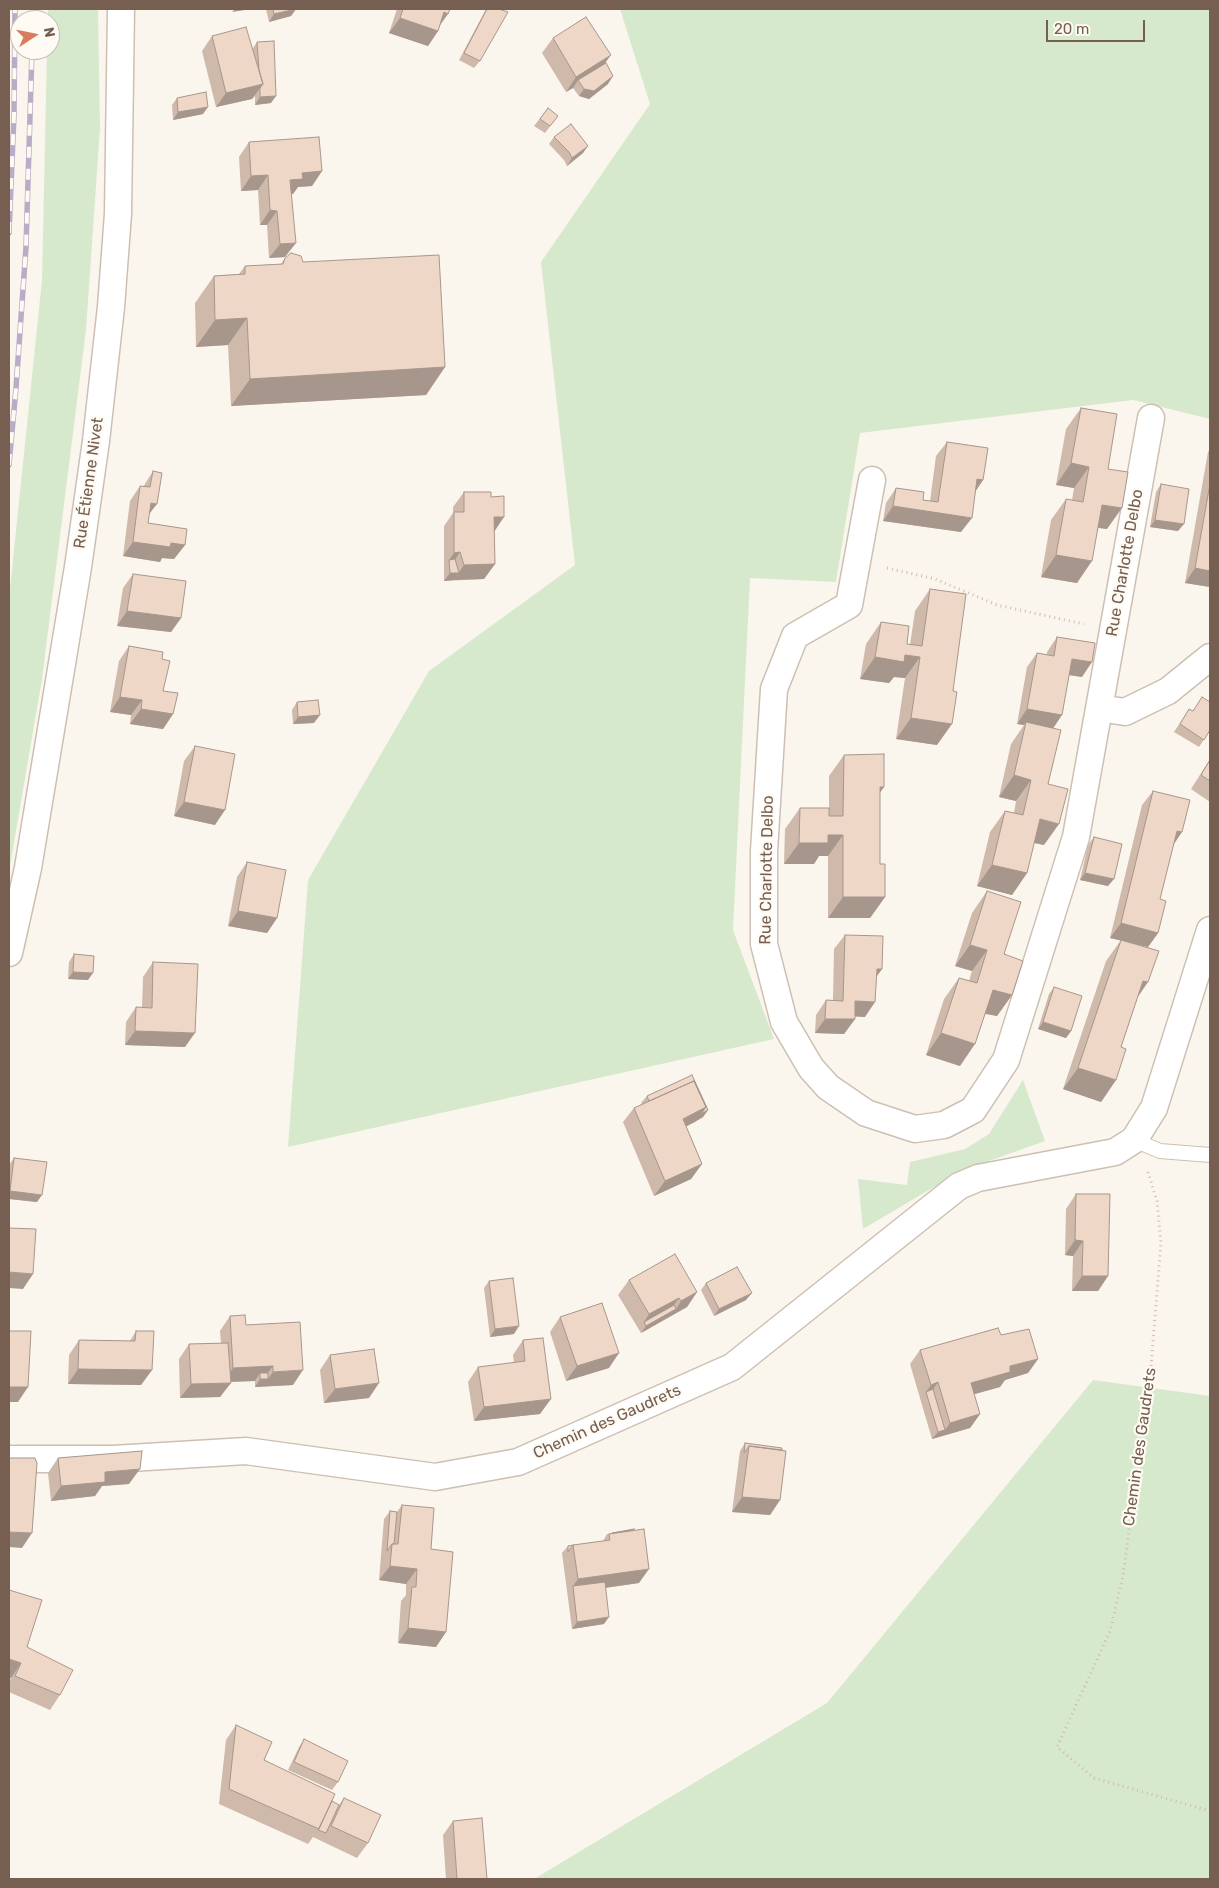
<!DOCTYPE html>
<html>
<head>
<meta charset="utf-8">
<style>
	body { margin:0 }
	#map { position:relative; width:1219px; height:1888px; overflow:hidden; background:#fbf6ed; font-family:Rubik,sans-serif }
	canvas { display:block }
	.frame { position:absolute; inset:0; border:10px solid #765e51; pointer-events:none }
	.north { position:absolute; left:10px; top:10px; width:50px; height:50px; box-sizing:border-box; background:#fefaf4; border:1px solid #c8bcb3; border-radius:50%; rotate:79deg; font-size:14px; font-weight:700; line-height:20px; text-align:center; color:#765e51 }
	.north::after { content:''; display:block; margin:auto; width:18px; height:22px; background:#da7b5e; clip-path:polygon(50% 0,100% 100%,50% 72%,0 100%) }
	.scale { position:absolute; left:1046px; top:20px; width:99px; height:22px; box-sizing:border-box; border:2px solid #765e51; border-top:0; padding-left:6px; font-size:15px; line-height:18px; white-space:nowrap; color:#765e51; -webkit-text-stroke:4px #fefaf4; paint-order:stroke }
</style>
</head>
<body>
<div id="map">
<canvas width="1219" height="1888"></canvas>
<div class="frame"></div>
<div class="north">N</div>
<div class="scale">20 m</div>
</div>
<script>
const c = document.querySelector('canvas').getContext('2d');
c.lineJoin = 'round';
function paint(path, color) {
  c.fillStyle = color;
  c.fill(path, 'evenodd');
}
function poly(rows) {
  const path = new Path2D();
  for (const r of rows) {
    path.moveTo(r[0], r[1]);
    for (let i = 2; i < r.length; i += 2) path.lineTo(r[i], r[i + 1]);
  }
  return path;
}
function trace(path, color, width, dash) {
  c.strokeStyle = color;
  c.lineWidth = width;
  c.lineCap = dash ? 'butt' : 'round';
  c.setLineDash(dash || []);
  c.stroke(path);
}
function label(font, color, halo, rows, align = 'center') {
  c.font = font + ' Rubik,sans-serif';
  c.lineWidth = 4.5;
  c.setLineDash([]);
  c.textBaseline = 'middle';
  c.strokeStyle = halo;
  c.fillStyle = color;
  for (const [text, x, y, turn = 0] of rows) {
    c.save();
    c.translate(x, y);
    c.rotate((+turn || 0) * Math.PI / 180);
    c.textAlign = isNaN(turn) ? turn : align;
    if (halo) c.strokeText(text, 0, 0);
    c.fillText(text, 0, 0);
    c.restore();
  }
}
paint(poly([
	[48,9,98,9,100,128,86,330,42,679,9,872,9,598,42,280,47,50,50,50,50,20,48,20],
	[620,9,1210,9,1210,419,1133,400,860,433,836,582,750,578,733,930,774,1039,288,1147,308,880,429,671,575,565,541,262,650,104],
	[1023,1080,1045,1141,961,1171,863,1229,858,1179,907,1185,910,1162,965,1149,989,1134],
	[1093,1380,1210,1396,1210,1879,534,1879,827,1703]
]), '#d7e9cc');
const lane = poly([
	[1134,1140,1160,1151,1210,1155]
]);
const street = poly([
	[872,480,849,605,795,636,774,689,764,851,764,944,784,1022,811,1068,828,1087,866,1113,915,1129,944,1125,973,1110,1006,1060,1076,837,1151,418],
	[1099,708,1125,712,1168,691,1210,657],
	[9,953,28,868,78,567,96,441,111,307,118,214,121,9],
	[9,1459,113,1459,246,1451,435,1477,518,1462,732,1367,959,1186,978,1178,1115,1152,1134,1140,1154,1108,1210,930]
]);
trace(lane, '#cdbfb3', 16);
trace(street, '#cdbfb3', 29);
trace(poly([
	[887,568,935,579,997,605,1084,624],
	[1148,1172,1157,1201,1161,1243,1151,1367,1123,1576,1110,1631,1057,1747,1094,1778,1210,1811]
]), '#d4baa9', 3, [1, 4]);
trace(lane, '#fff', 14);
trace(street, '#fff', 26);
const rail = poly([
	[33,20,33,9],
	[9,233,14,115,15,9],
	[9,465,16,388,26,247,32,50]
]);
trace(rail, '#baabc6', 5.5);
trace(rail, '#fefaf4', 4, [11]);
paint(poly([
	[266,9,296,9,291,16,269,22],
	[397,9,450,9,439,26,438,31,428,46,389,33],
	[486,9,499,9,480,61,474,68,459,60],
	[212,36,253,48,257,42,271,103,255,105,255,96,252,99,216,107,202,51],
	[553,38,606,63,608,84,589,99,579,96,573,88,566,92,542,53],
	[177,98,203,114,173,120,172,105],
	[548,108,558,116,545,133,534,126],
	[554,137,583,153,567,166,564,160,549,144],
	[249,142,322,171,312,186,298,187,293,194,291,194,285,257,269,258,267,225,260,225,258,190,241,191,239,157],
	[285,258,303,262,445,367,426,395,231,406,228,345,196,347,195,303,214,276,239,274,245,266,281,264],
	[1081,408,1108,469,1107,529,1098,528,1077,583,1041,577,1051,520,1066,499,1072,500,1074,488,1056,485,1066,429],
	[947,442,983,480,975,492,961,532,883,521,886,503,896,488,923,500,930,501,936,456],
	[1210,449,1210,587,1185,583,1208,452],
	[153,471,149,514,148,523,185,545,174,559,162,558,160,562,123,556,130,501,140,486,143,487],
	[1161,484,1178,531,1150,527,1156,492],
	[464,492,494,532,495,564,484,579,444,581,444,526,453,513,453,507],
	[133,574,181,618,171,632,117,626,123,588],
	[930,589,937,745,896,739,905,678,894,677,889,683,860,679,866,644,881,622,907,644,910,645,915,611],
	[1057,637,1082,677,1069,675,1053,728,1048,784,1044,845,1034,843,1027,873,1012,895,977,886,990,832,1005,811,1014,813,1016,801,999,797,1011,744,1024,725,1017,724,1027,667,1037,653,1047,655,1047,652],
	[129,646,162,659,163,691,173,714,163,729,130,724,131,715,110,712,119,661],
	[1202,697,1210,702,1210,733,1209,732,1199,747,1174,732,1189,709,1193,711],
	[297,702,314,723,293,724,292,710],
	[195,746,215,825,174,816,184,761],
	[844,755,880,793,880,864,885,897,870,918,828,918,828,856,819,856,814,864,784,864,785,829,800,808,829,808,829,776],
	[1210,759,1210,802,1191,789],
	[1153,791,1173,845,1160,899,1158,933,1148,947,1128,942,1137,998,1121,1047,1116,1080,1101,1102,1063,1089,1106,961,1121,940,1110,938,1142,805],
	[1094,837,1108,886,1080,880,1088,845],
	[247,862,277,918,267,933,228,926,237,877],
	[987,891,1004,954,1012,995,997,1016,985,1014,960,1066,926,1055,944,999,959,978,969,981,972,971,955,966,972,913],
	[845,935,882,969,876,977,865,1017,855,1016,855,1019,844,1034,815,1033,816,1015,826,1000,833,1000,834,949],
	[74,954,88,980,68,979,69,962],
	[153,962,185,1047,125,1045,126,1022,136,1007,142,1008,143,977],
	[1054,987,1071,1031,1066,1038,1038,1029,1049,994],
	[647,1096,708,1110,703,1117,686,1126,702,1164,691,1179,654,1196,623,1122,634,1108,642,1104,641,1103],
	[14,1158,37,1202,9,1199,9,1165],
	[1076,1194,1108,1276,1098,1291,1072,1291,1073,1256,1065,1255,1066,1209],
	[629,1280,697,1292,687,1307,641,1333,618,1295],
	[489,1281,514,1334,490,1337,484,1288],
	[706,1283,746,1300,714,1316,701,1290],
	[230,1316,246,1325,293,1385,255,1387,255,1381,231,1382,220,1397,180,1398,179,1359,189,1344,221,1343,220,1331],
	[560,1317,609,1368,566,1381,550,1332],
	[136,1331,152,1370,141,1385,68,1384,69,1355,79,1340,130,1341],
	[1001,1335,1038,1359,1028,1373,1005,1380,1000,1387,974,1394,980,1414,970,1428,932,1439,910,1364,920,1350],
	[523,1340,540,1414,474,1421,468,1382,478,1367,514,1363,513,1355],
	[330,1355,369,1398,324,1403,320,1370],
	[745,1443,782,1450,780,1500,770,1515,732,1512,740,1451],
	[58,1458,129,1484,102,1486,95,1496,51,1501,48,1473],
	[402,1505,431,1549,446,1632,436,1647,398,1643,401,1601,406,1595,406,1584,379,1580,384,1519,390,1511,397,1512],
	[634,1529,639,1583,606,1588,604,1624,572,1629,562,1553,568,1546,603,1541,607,1534],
	[9,1590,27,1647,60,1695,50,1710,9,1692,9,1682,11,1678,9,1677],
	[236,1725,264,1760,339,1805,344,1798,368,1843,357,1858,313,1837,308,1844,219,1804,226,1740],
	[304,1739,338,1782,332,1790,288,1770,299,1747],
	[453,1821,487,1879,446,1879,443,1835]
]), '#ceb9ab');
paint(poly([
	[235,9,252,9,232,12],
	[296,9,291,16,269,22,274,14],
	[444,12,448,14,438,28],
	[400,18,438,31,428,46,389,33],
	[611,55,600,70,578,80,573,88,566,92,576,77],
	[613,76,608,84,589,99,579,96,584,89],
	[263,84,252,99,216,107,226,93],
	[276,96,271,103,255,105,260,97],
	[208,107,203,114,173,120,178,112],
	[588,146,583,153,567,166,572,158],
	[322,171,312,186,298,187,293,194,280,195,290,180,302,173],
	[268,175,258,190,241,191,251,176],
	[270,210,277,211,267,225,260,225],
	[296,243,285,257,269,258,280,244],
	[247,318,228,345,196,347,215,320],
	[445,367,426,395,231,406,250,379],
	[1071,463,1089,467,1074,488,1056,485],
	[977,479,983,480,973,495],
	[151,503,157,504,146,518],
	[1102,505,1122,508,1107,529,1087,526],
	[893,506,972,518,961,532,883,521],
	[494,517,504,517,494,532],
	[1155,520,1184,524,1178,531,1150,527],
	[133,542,171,543,185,545,174,559,162,558,160,562,123,556],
	[460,552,450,567,449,560,454,553],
	[1056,555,1092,561,1077,583,1041,577],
	[495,564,484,579,454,580,464,565],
	[1195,568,1210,571,1210,587,1185,583],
	[450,573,459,573,454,580,444,581],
	[127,611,181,618,171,632,117,626],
	[905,655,920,657,905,678,894,677,889,683,860,679,875,657],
	[1072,659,1092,662,1082,677,1062,674],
	[120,697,142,700,131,715,110,712],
	[141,709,173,714,163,729,130,724],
	[1027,709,1062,715,1052,730,1026,722,1024,725,1017,724],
	[320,715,314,723,293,724,298,717],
	[911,718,952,724,937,745,896,739],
	[1014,775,1031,780,1016,801,999,797],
	[880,787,884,787,869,808],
	[184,802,225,810,215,825,174,816],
	[1040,819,1059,824,1044,845,1025,841],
	[1177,831,1182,832,1172,847],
	[828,835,843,835,828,856,819,856,814,864,784,864,799,843],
	[992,865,1027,873,1012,895,977,886],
	[1085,873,1114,879,1108,886,1080,880],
	[843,897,885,897,870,918,828,918],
	[238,911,277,918,267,933,228,926],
	[1121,923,1158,933,1148,947,1110,938],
	[970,945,987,950,972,971,955,966],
	[877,969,882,969,871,984],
	[73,972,93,973,88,980,68,979],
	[1143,981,1148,982,1133,1004],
	[993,990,1012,995,997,1016,978,1012],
	[855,1001,875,1002,865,1017,845,1016],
	[825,1019,855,1019,844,1034,815,1033],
	[1043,1022,1071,1031,1066,1038,1038,1029],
	[135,1031,195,1033,185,1047,125,1045],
	[941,1033,975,1044,960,1066,926,1055],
	[1078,1068,1116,1080,1101,1102,1063,1089],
	[706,1107,695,1122,673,1133,683,1119],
	[708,1110,703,1117,695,1122,701,1114],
	[702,1164,691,1179,654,1196,665,1181],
	[10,1191,42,1195,37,1202,9,1199,9,1193],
	[1075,1240,1083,1241,1073,1256,1065,1255],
	[9,1272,33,1274,23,1289,9,1288],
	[1082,1276,1108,1276,1098,1291,1072,1291],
	[697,1292,687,1307,641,1333,646,1326,676,1309,681,1301],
	[752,1293,746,1300,714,1316,719,1309],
	[679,1298,669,1312,644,1322,649,1314],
	[519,1326,514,1334,490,1337,495,1329],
	[619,1353,609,1368,566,1381,577,1366],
	[1038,1359,1028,1373,1005,1380,1000,1387,961,1398,971,1383,1010,1366],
	[273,1366,263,1379,268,1379,273,1372,303,1370,293,1385,255,1387,260,1379,260,1373,255,1381,223,1382,233,1368],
	[78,1369,152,1370,141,1385,68,1384],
	[938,1382,928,1397,926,1392,931,1385],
	[231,1383,220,1397,180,1398,191,1384],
	[379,1383,369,1398,324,1403,335,1389],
	[9,1387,28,1387,18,1402,9,1402],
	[551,1399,540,1414,474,1421,484,1407],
	[980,1414,970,1428,932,1439,938,1432,945,1430,950,1423],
	[140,1469,129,1484,102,1486,95,1496,51,1501,61,1486,105,1472],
	[742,1497,780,1500,770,1515,732,1512],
	[9,1532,32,1533,22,1548,9,1547],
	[390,1566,417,1569,406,1584,379,1580],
	[649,1569,639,1583,574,1592,573,1586,578,1579],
	[609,1617,604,1624,572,1629,577,1622],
	[408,1628,446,1632,436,1647,398,1643],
	[9,1659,21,1663,11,1678,9,1677]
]), '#a7968b');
const building = poly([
	[273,9,296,9,274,14,273,9],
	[403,9,450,9,448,14,444,12,438,31,400,18,403,9],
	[487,9,499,9,508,12,480,61,464,53,487,9],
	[586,17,611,55,576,77,553,38,586,17],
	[246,27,263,84,226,93,212,36,246,27],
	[274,41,276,96,260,97,260,88,263,84,259,70,257,42,274,41],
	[606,63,613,76,594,91,584,89,578,80,606,63],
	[206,92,208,107,178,112,177,98,206,92],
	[548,108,558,116,550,126,540,119,548,108],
	[571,124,588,146,572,158,569,152,554,137,571,124],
	[319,137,322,171,302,173,303,179,290,180,296,243,280,244,277,211,270,210,268,175,251,176,249,142,319,137],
	[291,253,301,256,303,262,439,255,445,367,250,379,247,318,215,320,214,276,245,274,245,266,283,264,285,258,291,253],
	[1081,408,1117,414,1108,469,1128,472,1122,508,1102,505,1092,561,1056,555,1066,499,1083,502,1089,467,1071,463,1081,408],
	[947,442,988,448,983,480,977,479,972,518,893,506,896,488,924,492,923,500,938,502,947,442],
	[153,471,162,473,157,504,151,503,148,523,187,529,185,545,171,543,170,547,133,542,140,486,150,487,153,471],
	[1161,484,1189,489,1184,524,1155,520,1161,484],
	[1210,484,1210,571,1195,568,1210,484],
	[464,492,491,492,491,497,504,496,504,517,494,517,495,564,464,565,460,552,454,553,454,512,464,512,464,492],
	[455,559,459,573,450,573,449,560,455,559],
	[133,574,186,581,181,618,127,611,133,574],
	[930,589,966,594,953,691,957,692,952,724,911,718,920,657,905,655,904,662,875,657,881,622,909,626,907,644,922,646,930,589],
	[1057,637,1095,643,1092,662,1072,659,1062,715,1027,709,1037,653,1054,656,1057,637],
	[129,646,163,652,162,659,170,661,163,691,178,693,173,714,141,709,142,700,120,697,129,646],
	[1202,697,1210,702,1210,730,1204,740,1180,724,1189,709,1193,711,1202,697],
	[318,700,320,715,298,717,297,702,318,700],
	[1026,722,1061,730,1048,784,1068,789,1059,824,1040,819,1027,873,992,865,1005,811,1023,815,1031,780,1014,775,1026,722],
	[195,746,235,754,225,810,184,802,195,746],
	[884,754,884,787,880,787,880,864,885,864,885,897,843,897,843,835,828,835,828,843,799,843,800,808,829,808,829,816,843,816,844,755,884,754],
	[1210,760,1210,781,1201,775,1210,760],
	[1153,791,1190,800,1182,832,1177,831,1160,899,1166,901,1158,933,1121,923,1153,791],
	[1094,837,1122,844,1114,879,1085,873,1094,837],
	[247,862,286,870,277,918,238,911,247,862],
	[987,891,1021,902,1004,954,1023,961,1012,995,993,990,975,1044,941,1033,959,978,977,983,987,950,970,945,987,891],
	[845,935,883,936,882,969,877,969,875,1002,855,1001,855,1019,825,1019,826,1000,843,1001,845,935],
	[1121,940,1159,951,1148,982,1143,981,1121,1047,1126,1049,1116,1080,1078,1068,1121,940],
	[74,954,94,956,93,973,73,972,74,954],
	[153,962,198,964,195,1033,135,1031,136,1007,152,1008,153,962],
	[1054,987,1082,996,1071,1031,1043,1022,1054,987],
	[692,1075,708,1110,701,1114,706,1107,694,1081,649,1101,647,1096,692,1075],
	[694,1081,706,1107,683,1119,702,1164,665,1181,634,1108,694,1081],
	[14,1158,47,1162,42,1195,10,1191,14,1158],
	[1076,1194,1110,1194,1108,1276,1082,1276,1083,1241,1075,1240,1076,1194],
	[9,1228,36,1229,33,1274,9,1272,9,1228],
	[675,1254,697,1292,681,1301,679,1298,649,1314,629,1280,675,1254],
	[737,1267,752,1293,719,1309,706,1283,737,1267],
	[513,1278,519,1326,495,1329,489,1281,513,1278],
	[602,1303,619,1353,577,1366,560,1317,602,1303],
	[674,1305,676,1309,646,1326,644,1322,674,1305],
	[245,1315,246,1325,300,1322,303,1370,273,1372,273,1366,233,1368,230,1316,245,1315],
	[998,1328,1001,1335,1029,1329,1038,1359,1010,1366,1010,1372,971,1383,980,1414,950,1423,938,1382,931,1385,920,1350,998,1328],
	[9,1331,31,1331,28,1387,9,1387,9,1331],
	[136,1331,154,1331,152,1370,78,1369,79,1340,135,1341,136,1331],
	[543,1338,551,1399,484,1407,478,1367,525,1361,523,1340,543,1338],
	[228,1343,231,1383,191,1384,189,1344,228,1343],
	[374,1349,379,1383,335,1389,330,1355,374,1349],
	[260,1373,268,1373,268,1379,260,1379,260,1373],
	[933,1389,945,1430,938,1432,926,1392,933,1389],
	[745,1443,782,1448,782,1450,749,1446,744,1453,745,1443],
	[749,1446,786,1451,780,1500,742,1497,749,1446],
	[142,1451,140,1469,105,1472,105,1482,61,1486,58,1458,142,1451],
	[9,1458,35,1458,37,1463,32,1533,9,1532,9,1458],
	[402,1505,434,1508,431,1549,453,1552,446,1632,408,1628,412,1587,416,1587,417,1569,390,1566,392,1544,398,1544,402,1505],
	[390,1511,397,1512,394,1544,392,1544,387,1551,390,1511],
	[634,1529,634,1530,612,1533,634,1529],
	[644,1529,649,1569,578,1579,573,1545,610,1540,609,1534,644,1529],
	[573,1545,568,1552,568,1546,573,1545],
	[605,1582,609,1617,577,1622,573,1586,605,1582],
	[9,1590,42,1600,27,1647,73,1670,60,1695,15,1676,21,1663,9,1659,9,1590],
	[236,1725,272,1742,264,1760,335,1794,319,1829,229,1789,236,1725],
	[304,1739,348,1761,338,1782,294,1762,304,1739],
	[344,1798,381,1815,368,1843,331,1826,344,1798],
	[332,1801,339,1805,326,1833,318,1830,332,1801],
	[482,1818,487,1879,457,1879,453,1821,482,1818]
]);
paint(building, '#efd7c7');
trace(building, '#a7968b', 1);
label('16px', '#765e51', '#fefaf4', [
	["Rue Étienne Nivet",89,483,-82],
	["Rue Charlotte Delbo",1125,563,-80],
	["Rue Charlotte Delbo",767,870,-89],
	["Chemin des Gaudrets",607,1422,-24],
	["Chemin des Gaudrets",1140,1447,-82]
]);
</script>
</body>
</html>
